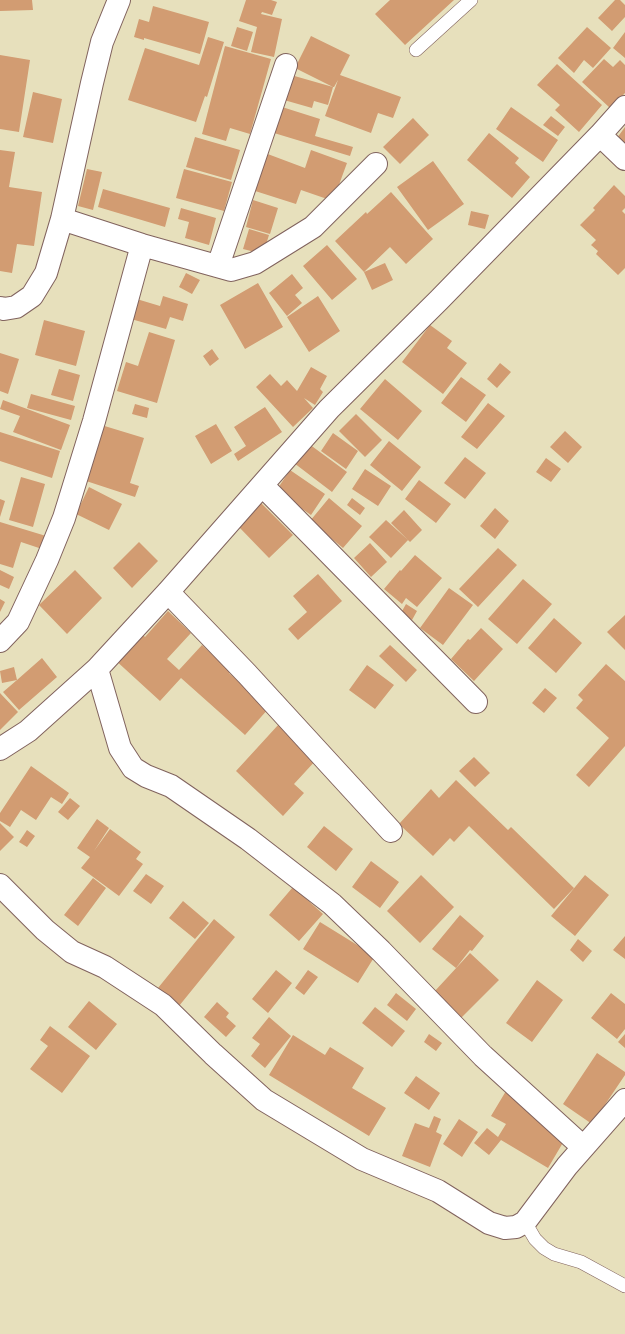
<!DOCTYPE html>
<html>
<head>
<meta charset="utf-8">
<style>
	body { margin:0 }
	canvas { display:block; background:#e7e0bc }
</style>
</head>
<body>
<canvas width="625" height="1334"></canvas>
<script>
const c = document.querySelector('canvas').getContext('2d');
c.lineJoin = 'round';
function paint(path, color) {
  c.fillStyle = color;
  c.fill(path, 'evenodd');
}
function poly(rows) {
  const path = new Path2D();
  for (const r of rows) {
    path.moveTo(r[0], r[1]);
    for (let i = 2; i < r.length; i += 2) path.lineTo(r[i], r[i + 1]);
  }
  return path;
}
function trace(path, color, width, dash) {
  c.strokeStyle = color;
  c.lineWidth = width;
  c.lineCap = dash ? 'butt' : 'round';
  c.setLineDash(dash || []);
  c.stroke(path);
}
paint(poly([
	[0,0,32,0,33,10,0,11],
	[246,0,271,0,277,2,272,15,262,12,261,14,282,19,274,57,251,52,257,27,239,21],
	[390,0,454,0,405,45,375,14],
	[615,0,620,0,625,5,625,17,612,31,598,18],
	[153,6,209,22,200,54,144,38,144,40,134,37,139,19,149,22],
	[237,27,253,32,247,51,231,46],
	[587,27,611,48,593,68,584,60,574,73,558,58],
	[625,32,625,58,613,48],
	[311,36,350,55,340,75,401,97,393,118,378,113,371,133,325,116,338,80,334,87,333,87,328,105,314,101,312,108,284,100,291,75,333,87,295,68],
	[208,37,224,42,207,97,205,96,196,122,128,100,145,48,199,65],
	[225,46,271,59,250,134,230,128,226,141,202,134],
	[0,55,30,60,19,132,0,129],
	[604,59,613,67,620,60,625,65,625,93,610,108,582,82],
	[557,64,602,105,579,132,555,110,560,105,537,85],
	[33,92,62,99,53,143,23,137],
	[282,107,320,119,315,136,353,147,350,156,274,133],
	[511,107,558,140,543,162,496,129],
	[551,116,565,127,558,136,543,125],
	[413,118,429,135,400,164,383,147],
	[625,127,625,144,617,138],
	[489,133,519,158,515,163,530,177,512,198,467,160],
	[195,137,240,150,231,180,186,167],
	[0,150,15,152,9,187,42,192,34,246,17,244,12,273,0,271],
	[311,150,347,163,333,201,301,190,296,204,252,190,265,153,305,168],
	[433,161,464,204,428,230,397,187],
	[87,169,102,172,93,210,78,206],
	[184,169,232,182,224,211,176,198],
	[614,185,625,196,625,208,622,211,625,214,625,268,618,275,596,254,598,251,591,245,596,240,580,225,595,210,593,208],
	[103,189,170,208,165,227,98,207],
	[391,192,433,239,406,264,390,247,364,272,335,241,366,212,367,214],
	[253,200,278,208,270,234,246,227],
	[181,208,216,218,209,245,185,238,189,222,178,219],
	[471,211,489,215,485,229,468,225],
	[249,229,269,235,263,254,243,249],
	[327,245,357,279,332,300,303,266],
	[385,263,393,280,372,290,364,272],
	[186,273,200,280,192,294,179,287],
	[292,274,303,288,295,295,302,303,287,316,269,293],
	[258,283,283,327,245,349,220,305],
	[163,296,188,304,183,321,170,317,166,329,124,317,130,297,160,306],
	[318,296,340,331,309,352,287,317],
	[44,320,85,331,76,366,35,355],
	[430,325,452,341,447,348,467,363,443,394,402,362],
	[149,332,175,340,157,403,117,391,126,362,138,366],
	[212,349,219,359,210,366,203,356],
	[0,353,19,359,8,394,0,391],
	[500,363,511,372,497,388,487,379],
	[311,367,327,376,320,389,323,392,315,405,304,398,313,408,293,427,256,387,270,374,281,386,287,380,297,391],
	[59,369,80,375,73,401,51,395],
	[461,377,486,395,466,422,441,403],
	[385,379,422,411,398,440,360,409],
	[31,394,75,406,71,420,27,408],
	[3,400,70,425,61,450,13,432,20,416,0,409],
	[488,403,505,416,477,449,461,437],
	[135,404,149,408,147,418,132,414],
	[265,407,282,432,238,461,234,454,246,446,234,427],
	[356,414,382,440,365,457,339,431],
	[98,424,144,438,130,483,139,486,135,497,80,479],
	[216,424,232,451,211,464,195,436],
	[565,431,582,447,568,463,550,447],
	[0,432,60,451,52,478,0,461],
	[333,433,358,451,346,469,321,451],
	[389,441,421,467,402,491,370,465],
	[309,444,347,472,332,492,294,463],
	[465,457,486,473,465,499,444,483],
	[546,458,561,469,551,482,536,472],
	[365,469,391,486,378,506,352,489],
	[290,470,325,494,311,515,276,491],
	[21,477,45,484,33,527,9,520],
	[419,480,451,504,436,523,405,499],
	[89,487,122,504,109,530,76,514],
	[329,498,362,526,343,548,310,521],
	[352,498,365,508,360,515,347,505],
	[0,499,5,501,0,517],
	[261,503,293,535,269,558,238,526],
	[495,508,509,521,495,539,480,526],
	[404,510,422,530,410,542,391,523],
	[386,520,408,540,391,558,369,537],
	[0,522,46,536,42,549,21,542,13,568,0,564],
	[139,542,158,561,132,588,113,568],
	[370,543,387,562,371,577,354,558],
	[498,548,517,565,478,607,459,589],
	[415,555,442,578,417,607,406,598,402,604,384,589,400,570,401,571],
	[0,570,14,577,9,589,0,585],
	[75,570,102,598,67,634,39,605],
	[318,574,342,601,298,640,288,629,307,612,293,596],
	[523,579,552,604,517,644,488,619],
	[449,588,473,605,443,645,420,628],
	[0,599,5,602,0,612],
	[406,604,417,611,412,620,401,613],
	[168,611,191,633,167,659,179,670,202,645,230,671,229,673,269,708,245,735,181,678,160,701,113,658,138,630,145,637],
	[625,615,625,650,607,632],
	[554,618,582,643,556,673,528,648],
	[481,628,503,649,474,681,451,659,468,639,470,640],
	[390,645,417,670,406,682,379,656],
	[42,658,57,677,19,710,3,692,17,680,2,683,0,671,14,667,17,680],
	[606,664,625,681,625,746,589,787,576,775,609,738,576,708,583,700,578,695],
	[367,665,394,685,375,709,349,690],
	[545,688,557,698,544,713,532,703],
	[0,693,18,712,0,730],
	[279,724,317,759,294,784,304,793,283,816,236,771],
	[474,757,490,773,475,787,459,771],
	[31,766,69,793,62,804,51,797,36,820,21,810,10,827,0,821,0,813],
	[456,780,508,830,511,827,574,888,554,909,469,826,454,842,450,838,433,856,399,824,431,789,439,798],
	[70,798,80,806,68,820,58,812],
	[97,819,109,828,94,851,110,829,141,852,136,859,143,864,119,896,81,868,90,857,77,848],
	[0,823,14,837,0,851],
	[324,826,353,849,336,871,307,847],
	[27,830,35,836,27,847,19,842],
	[371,861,399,882,380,908,352,887],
	[146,874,164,886,151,904,133,891],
	[421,875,454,907,420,943,387,911],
	[585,875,609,895,575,936,551,916],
	[93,878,106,888,78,926,64,915],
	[293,887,323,914,299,941,269,915],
	[183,901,209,923,195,939,169,918],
	[460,915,484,936,472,951,470,950,456,968,432,949],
	[214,919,235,937,179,1006,158,988],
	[320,922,375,956,358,983,303,949],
	[625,936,625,959,613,950],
	[578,939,592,951,583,962,570,950],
	[470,953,499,980,461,1018,434,992],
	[276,970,292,983,268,1013,252,999],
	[308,970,318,977,304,995,295,988],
	[537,980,563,1000,532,1042,506,1023],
	[396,993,416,1009,407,1021,387,1005],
	[611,993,625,1004,625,1029,617,1039,591,1018],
	[89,1001,117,1024,96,1050,68,1027],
	[217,1002,229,1013,226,1017,236,1026,226,1037,204,1017],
	[375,1007,405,1031,392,1047,362,1023],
	[269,1017,291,1036,265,1068,251,1056,260,1044,252,1038],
	[50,1026,90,1056,62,1093,30,1069,48,1046,40,1040],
	[429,1034,442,1043,436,1051,424,1042],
	[625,1034,625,1048,618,1042],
	[293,1035,325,1055,330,1047,364,1068,352,1088,386,1108,369,1136,269,1075],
	[597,1053,625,1072,625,1075,592,1124,563,1104],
	[416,1076,440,1093,429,1110,404,1093],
	[506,1091,571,1129,548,1168,501,1140,489,1155,474,1143,487,1128,498,1137,506,1124,491,1116],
	[434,1116,441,1119,436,1132,442,1135,430,1167,402,1156,415,1123,429,1128],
	[459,1119,478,1132,462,1157,443,1144]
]), '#d29c72');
const lane = poly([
	[416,50,471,0],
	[525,1222,535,1239,544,1248,554,1254,581,1262,625,1286]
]);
const street = poly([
	[600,135,625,159],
	[62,219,142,245,231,270,255,263,313,227,376,164],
	[218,266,286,65],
	[0,308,4,309,16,307,32,296,46,273,62,219,92,83,102,42,119,0],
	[262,485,476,702],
	[168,592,247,674,391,831],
	[0,641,18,622,47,560,64,518,94,421,142,245],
	[97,669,120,748,133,768,146,776,171,786,248,839,332,904,381,951,483,1056,583,1147],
	[0,749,28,731,97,669,168,592,329,409,439,300,600,135,625,107],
	[0,885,45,930,72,952,105,967,163,1005,213,1054,264,1100,362,1159,438,1191,489,1223,505,1228,516,1227,525,1222,567,1166,625,1100]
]);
trace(lane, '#81635e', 14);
trace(street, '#81635e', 24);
trace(lane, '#fff', 13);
trace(street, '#fff', 22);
</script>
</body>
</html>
